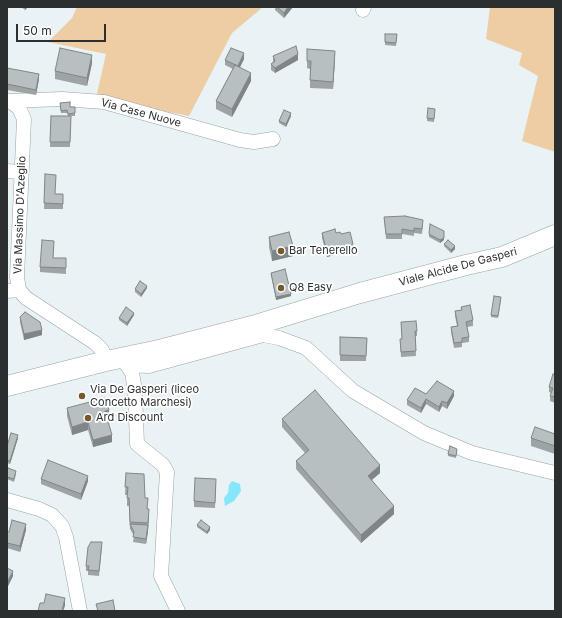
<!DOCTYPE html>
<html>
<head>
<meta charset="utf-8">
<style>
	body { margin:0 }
	#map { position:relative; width:562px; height:618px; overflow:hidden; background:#e9f2f4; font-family:Inter,sans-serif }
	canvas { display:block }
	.frame { position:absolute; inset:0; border:8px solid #2c2f30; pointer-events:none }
	.scale { position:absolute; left:16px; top:24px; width:90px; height:18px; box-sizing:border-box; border:2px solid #2c2f30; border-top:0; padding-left:5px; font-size:12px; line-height:14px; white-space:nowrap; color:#2c2f30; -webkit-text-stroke:3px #fff; paint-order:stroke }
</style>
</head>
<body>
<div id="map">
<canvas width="562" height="618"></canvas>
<div class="frame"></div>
<div class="scale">50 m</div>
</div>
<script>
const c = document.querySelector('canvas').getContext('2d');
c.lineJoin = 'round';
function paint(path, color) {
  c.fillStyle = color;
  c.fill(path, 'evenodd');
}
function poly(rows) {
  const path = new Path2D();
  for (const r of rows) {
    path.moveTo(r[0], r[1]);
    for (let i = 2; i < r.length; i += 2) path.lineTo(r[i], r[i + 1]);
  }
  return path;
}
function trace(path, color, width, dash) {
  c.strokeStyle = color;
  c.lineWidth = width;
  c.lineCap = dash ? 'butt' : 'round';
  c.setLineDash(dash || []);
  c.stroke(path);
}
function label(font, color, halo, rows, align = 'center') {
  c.font = font + ' Inter,sans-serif';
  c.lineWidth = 3.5;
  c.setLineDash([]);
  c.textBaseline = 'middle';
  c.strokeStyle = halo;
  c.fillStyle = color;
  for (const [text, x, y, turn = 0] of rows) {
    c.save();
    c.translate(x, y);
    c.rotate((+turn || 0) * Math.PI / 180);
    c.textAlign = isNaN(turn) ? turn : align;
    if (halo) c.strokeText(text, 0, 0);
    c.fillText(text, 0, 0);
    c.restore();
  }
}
paint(poly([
	[77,7,263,7,232,33,189,116,96,98,106,54,48,42,72,18],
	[490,7,555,7,555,152,522,141,538,76,519,65,522,53,486,39]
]), '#eecda4');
paint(poly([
	[232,481,240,484,241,491,234,501,225,506,224,498,228,493,229,485]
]), '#87e5fd');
const minor = poly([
	[363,10,364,7],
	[7,101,62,99,104,102,240,140,254,142,273,139],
	[11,102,19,108,24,119,17,277,19,290,26,298,95,343,102,350,106,361],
	[7,171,20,172],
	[7,291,19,290],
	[252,326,263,335,279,338,306,348,353,391,424,433,472,453,555,473],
	[119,358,127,365,132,373,135,390,137,444,163,465,167,472,161,576,178,611],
	[127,365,149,366,263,335],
	[7,500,39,509,52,515,62,526,66,537,80,611]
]);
const secondary = poly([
	[7,386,106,361,159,350,252,326,360,293,466,265,502,257,555,235]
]);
trace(minor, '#9aa2a4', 15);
trace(secondary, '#9aa2a4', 21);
trace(minor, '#fff', 14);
trace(secondary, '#fff', 20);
paint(poly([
	[21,7,28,7,25,10],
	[275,7,293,7,284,18,275,10],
	[385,34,397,34,396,46,385,45],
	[273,56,298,60,275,73,271,70,271,64,273,62],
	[335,58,333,89,310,88,310,69,307,68,307,61],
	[244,59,240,67,251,81,232,117,216,109,216,101,233,69,225,65,225,60],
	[92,63,87,86,55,79,55,71],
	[7,68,39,79,36,95,7,90],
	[60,103,70,107,75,107,75,116,70,116,71,116,70,147,50,147,51,116,68,116,67,113,61,113],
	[435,109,434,122,427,121,427,118],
	[291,116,286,127,279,123,279,121],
	[45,174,55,194,63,194,63,209,44,209],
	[384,217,423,225,422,234,414,233,414,236,402,234,402,239,386,239],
	[322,233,336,233,353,250,327,257,322,238],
	[429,234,444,234,444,240,440,243,429,237],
	[269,237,293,256,272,261,269,247],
	[444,244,455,249,451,253,444,246],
	[54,246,53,258,66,264,66,274,40,272,40,267],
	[271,273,291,296,276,300,271,275],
	[147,288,141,297,135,292,135,289],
	[501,300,498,318,491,317,491,315],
	[461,307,473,320,473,326,467,327,469,337,469,342,462,343,462,347,454,348,451,332,451,327,457,326,455,316,455,311,461,310],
	[134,315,127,326,119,320,119,318],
	[20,317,42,335,24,340,20,322],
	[401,322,417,331,417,336,415,336,416,356,401,357,400,339,402,339],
	[340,337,367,338,366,361,340,361],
	[555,375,555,403,550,401,550,396,551,393,549,392,549,387],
	[426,394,454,396,447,409,442,406,439,412,426,404,421,413,407,405,407,400],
	[67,408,109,418,107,418,112,442,93,447,88,430,72,435,67,416],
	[282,419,380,473,372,480,394,514,361,543,296,469,296,461,305,453,282,427],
	[555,434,555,454,531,446,531,438],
	[18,438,10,464,7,463,7,446],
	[457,449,456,458,448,456,448,454],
	[7,471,16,474,14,482,7,479],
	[126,473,145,498,149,517,148,531,146,544,133,542,134,536,130,529,129,506,127,506,127,495,125,495],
	[41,479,88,481,81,500,41,484],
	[216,484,215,508,194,507,194,501],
	[197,525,210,530,207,534,197,527],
	[26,530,20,552,7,548,7,532,9,532],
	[102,547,99,576,88,575,88,571,86,571,86,566],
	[7,568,13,576,8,586,7,585]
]), '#9da4a6');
paint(poly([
	[25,7,28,7,25,10],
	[288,7,293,7,284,18,284,13],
	[335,51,335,58,333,89,333,82],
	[244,53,244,59,238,71,238,66],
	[298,54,298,60,275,73,275,68],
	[92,55,92,63,87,86,87,78],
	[251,73,251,81,232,117,232,109],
	[39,74,39,79,36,95,36,90],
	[291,113,291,116,286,127,286,124],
	[444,231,444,240,440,243,440,240],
	[353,244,353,250,327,257,327,252],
	[293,246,293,256,272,261,272,251],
	[455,246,455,249,451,253,451,250],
	[147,286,147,288,141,297,141,294],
	[291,294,291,296,276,300,276,297],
	[134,313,134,315,127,326,127,323],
	[42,330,42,335,24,340,24,334],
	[454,391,454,396,447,409,447,403],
	[426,399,426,404,421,413,421,408],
	[442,401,442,406,439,412,439,407],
	[109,410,109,418,105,419,105,411],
	[88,422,88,430,72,435,72,427],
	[18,435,18,438,10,464,10,461],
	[112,435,112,442,93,447,93,440],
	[380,465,380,473,368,483,368,476],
	[88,476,88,481,81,500,81,494],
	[394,506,394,514,361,543,361,535],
	[149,509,148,531,146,544,146,539,148,525],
	[26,524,26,530,20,552,20,546],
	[210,527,210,530,207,534,207,532],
	[13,571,13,576,8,586,8,581],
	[65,598,65,606,63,611,62,611]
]), '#808687');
const building = poly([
	[277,7,288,7,284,13,277,7],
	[385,34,397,34,396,43,385,42,385,34],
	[296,46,298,54,275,68,271,64,275,61,273,56,296,46],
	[60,48,92,55,87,78,55,71,60,48],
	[231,48,244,53,238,66,225,60,231,48],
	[307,49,335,51,333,82,310,80,311,61,307,61,307,49],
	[235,65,251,73,232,109,216,101,235,65],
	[7,68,39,74,36,90,7,84,7,68],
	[70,102,70,107,75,107,75,113,68,114,67,110,61,111,60,103,70,102],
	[428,108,435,109,434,119,427,118,428,108],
	[284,110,291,113,286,124,279,121,284,110],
	[51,116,71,116,70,142,50,142,51,116],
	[45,174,56,175,55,194,63,194,63,204,44,203,45,174],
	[405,216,423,220,422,229,414,228,414,231,402,229,402,234,386,234,384,217,405,216],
	[430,224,444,231,444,238,440,240,429,234,430,224],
	[335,229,336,233,340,232,341,234,350,232,353,244,327,252,322,233,335,229],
	[289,232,293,246,272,251,269,237,289,232],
	[42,240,54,241,53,258,66,258,66,268,40,267,42,240],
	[448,240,455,246,451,250,444,244,448,240],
	[285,269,291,294,276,297,271,273,285,269],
	[140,281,147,286,141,294,135,289,140,281],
	[494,296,501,297,498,316,491,315,494,296],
	[470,305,473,320,466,322,469,337,462,338,462,342,454,343,451,327,458,326,455,311,462,310,461,307,470,305],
	[126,307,134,313,127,323,119,318,126,307],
	[25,312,40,322,42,330,24,334,20,317,25,312],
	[416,321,417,331,415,331,416,351,401,352,400,339,402,339,401,322,416,321],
	[340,337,367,338,366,356,340,355,340,337],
	[553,374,555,375,555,397,550,396,553,388,549,387,553,374],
	[437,381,454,391,447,403,442,401,439,407,426,399,421,408,407,400,415,388,426,394,437,381],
	[315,390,380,465,368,476,394,506,361,535,296,461,309,450,282,419,315,390],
	[105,398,109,410,105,411,112,435,93,440,88,422,72,427,67,408,105,398],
	[535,427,555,434,555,446,531,438,535,427],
	[11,433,18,435,10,461,7,460,7,446,11,433],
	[450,446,457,449,456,456,448,454,450,446],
	[48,460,88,476,81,494,41,479,48,460],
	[8,468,16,471,14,479,7,477,7,471,8,468],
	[126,473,144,474,145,498,148,498,147,509,149,509,148,523,130,522,129,498,127,498,128,487,125,487,126,473],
	[195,478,216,479,215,503,194,501,195,478],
	[12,520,26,524,20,546,7,543,7,532,9,532,12,520],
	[201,520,210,527,207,532,197,525,201,520],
	[130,524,148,525,146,539,133,537,134,532,130,524],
	[91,542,102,542,99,571,88,570,89,566,86,566,88,547,91,542],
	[7,568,13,571,8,581,7,580,7,568],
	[46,594,65,598,62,611,38,611,40,603,44,603,46,594],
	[113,600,115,611,98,611,96,604,113,600]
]);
paint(building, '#b7bfc1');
trace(building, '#808687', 1);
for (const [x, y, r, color] of [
	[281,251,4,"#77572d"],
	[281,288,4,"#77572d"],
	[82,396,4,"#77572d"],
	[88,418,4,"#77572d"]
]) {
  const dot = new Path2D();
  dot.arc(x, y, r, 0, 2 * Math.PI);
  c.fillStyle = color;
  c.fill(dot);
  trace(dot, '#fff', 1.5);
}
label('11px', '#2c2f30', '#fff', [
	["Via Case Nuove",141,113,15],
	["Via Massimo D'Azeglio",20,215,-88],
	["Viale Alcide De Gasperi",458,267,-15]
]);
label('11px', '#2c2f30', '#fff', [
	["Bar Tenerello",289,251],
	["Q8 Easy",289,288],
	["Via De Gasperi (liceo",90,390],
	["Concetto Marchesi)",90,403],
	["Ard Discount",96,418]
], 'left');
</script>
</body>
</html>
